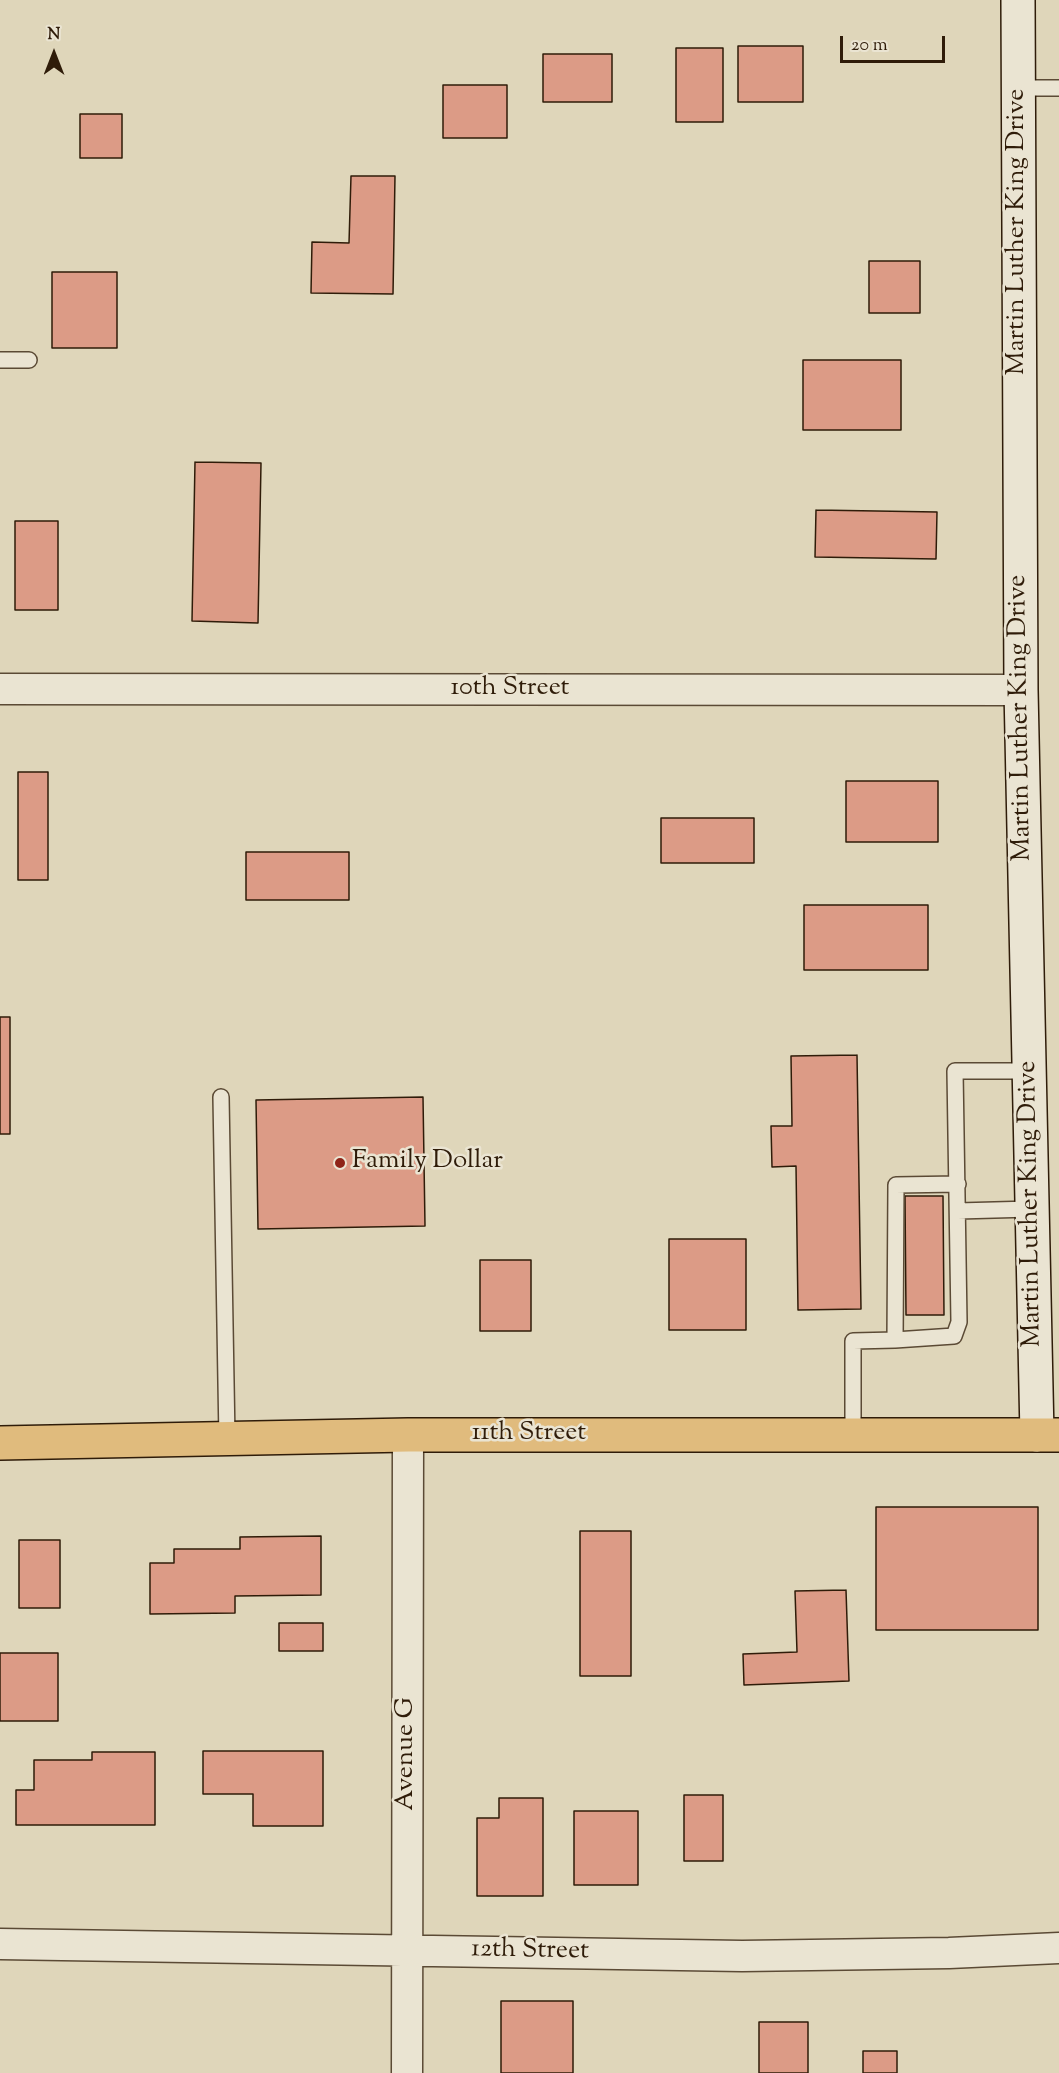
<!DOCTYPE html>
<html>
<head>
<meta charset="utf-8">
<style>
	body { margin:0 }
	#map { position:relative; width:1059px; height:2073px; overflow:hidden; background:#dfd6ba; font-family:"Sorts Mill Goudy",serif }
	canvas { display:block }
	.north { position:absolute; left:24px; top:24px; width:60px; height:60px; -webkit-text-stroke:4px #eae4d2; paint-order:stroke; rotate:0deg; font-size:16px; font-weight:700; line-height:24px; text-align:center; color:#2f1c09 }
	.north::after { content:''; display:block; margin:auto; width:21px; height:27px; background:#2f1c09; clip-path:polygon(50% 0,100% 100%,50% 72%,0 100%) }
	.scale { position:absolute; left:840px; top:36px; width:105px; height:27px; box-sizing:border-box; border:3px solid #2f1c09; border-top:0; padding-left:8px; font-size:18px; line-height:21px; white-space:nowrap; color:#2f1c09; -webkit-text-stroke:4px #eae4d2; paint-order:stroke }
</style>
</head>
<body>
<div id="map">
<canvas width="1059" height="2073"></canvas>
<div class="north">N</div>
<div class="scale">20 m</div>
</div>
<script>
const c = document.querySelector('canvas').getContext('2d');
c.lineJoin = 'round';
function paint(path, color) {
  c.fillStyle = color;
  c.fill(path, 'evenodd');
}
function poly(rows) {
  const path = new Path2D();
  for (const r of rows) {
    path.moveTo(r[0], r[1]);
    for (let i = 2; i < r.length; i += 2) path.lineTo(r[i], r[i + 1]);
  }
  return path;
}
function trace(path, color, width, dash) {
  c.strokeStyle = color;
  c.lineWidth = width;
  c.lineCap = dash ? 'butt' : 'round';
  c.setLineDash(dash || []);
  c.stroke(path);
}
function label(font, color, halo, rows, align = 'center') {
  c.font = font + ' "Sorts Mill Goudy",serif';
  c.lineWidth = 5;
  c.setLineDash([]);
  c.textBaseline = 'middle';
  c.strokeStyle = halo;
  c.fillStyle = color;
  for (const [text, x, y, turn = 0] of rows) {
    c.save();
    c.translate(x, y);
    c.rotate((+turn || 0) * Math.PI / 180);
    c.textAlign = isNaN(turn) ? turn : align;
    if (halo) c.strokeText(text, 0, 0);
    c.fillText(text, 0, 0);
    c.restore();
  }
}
const building = poly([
	[738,46,803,46,803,102,738,102,738,46],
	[676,48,723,48,723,122,676,122,676,48],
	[543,54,612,54,612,102,543,102,543,54],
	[443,85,507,85,507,138,443,138,443,85],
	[80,114,122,114,122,158,80,158,80,114],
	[351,176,395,176,393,294,311,293,312,242,349,243,351,176],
	[869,261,920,261,920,313,869,313,869,261],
	[52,272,117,272,117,348,52,348,52,272],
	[803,360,901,360,901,430,803,430,803,360],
	[195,462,261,463,258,623,192,621,195,462],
	[816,510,937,512,936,559,815,557,816,510],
	[15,521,58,521,58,610,15,610,15,521],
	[18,772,48,772,48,880,18,880,18,772],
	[846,781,938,781,938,842,846,842,846,781],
	[661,818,754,818,754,863,661,863,661,818],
	[246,852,349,852,349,900,246,900,246,852],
	[804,905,928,905,928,970,804,970,804,905],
	[0,1017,10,1017,10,1134,0,1134,0,1017],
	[857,1055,861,1309,798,1310,796,1166,772,1167,771,1126,792,1126,791,1056,857,1055],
	[423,1097,425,1226,258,1229,256,1100,423,1097],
	[905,1196,943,1196,944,1315,906,1315,905,1196],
	[669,1239,746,1239,746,1330,669,1330,669,1239],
	[480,1260,531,1260,531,1331,480,1331,480,1260],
	[876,1507,1038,1507,1038,1630,876,1630,876,1507],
	[580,1531,631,1531,631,1676,580,1676,580,1531],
	[321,1536,321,1595,235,1596,235,1613,150,1614,150,1563,174,1563,174,1549,240,1549,240,1537,321,1536],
	[19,1540,60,1540,60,1608,19,1608,19,1540],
	[846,1590,849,1681,744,1685,743,1654,797,1652,795,1591,846,1590],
	[279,1623,323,1623,323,1651,279,1651,279,1623],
	[0,1653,58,1653,58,1721,0,1721,0,1653],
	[203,1751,323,1751,323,1826,253,1826,253,1794,203,1794,203,1751],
	[92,1752,155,1752,155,1825,16,1825,16,1790,34,1790,34,1760,92,1760,92,1752],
	[684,1795,723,1795,723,1861,684,1861,684,1795],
	[499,1798,543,1798,543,1896,477,1896,477,1818,499,1818,499,1798],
	[574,1811,638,1811,638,1885,574,1885,574,1811],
	[501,2001,573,2001,573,2073,501,2073,501,2001],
	[759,2022,808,2022,808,2073,759,2073,759,2022],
	[863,2051,897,2051,897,2073,863,2073,863,2051]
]);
paint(building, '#dc9b86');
trace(building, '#2f1c09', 1.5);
const lane = poly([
	[1018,88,1059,88],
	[0,360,29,360],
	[221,1097,227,1439],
	[958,1211,1031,1209],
	[895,1340,954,1336,959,1322,955,1071,1029,1071],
	[853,1435,853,1341,895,1340,896,1185,958,1184]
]);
const street = poly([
	[0,689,1021,690],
	[0,1944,742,1956,949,1953,1059,1948],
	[407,2073,408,1435]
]);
const secondary = poly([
	[1018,0,1021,690,1037,1435]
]);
const primary = poly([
	[0,1443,408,1435,1059,1435]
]);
trace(lane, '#5b4a35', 18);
trace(street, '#5b4a35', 33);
trace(secondary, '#2f1c09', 36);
trace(primary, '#2f1c09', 36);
trace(lane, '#eae4d2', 15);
trace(street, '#eae4d2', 30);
trace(secondary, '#eae4d2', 33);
trace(primary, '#e0bb7d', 33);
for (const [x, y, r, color] of [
	[340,1163,6,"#8f2418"]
]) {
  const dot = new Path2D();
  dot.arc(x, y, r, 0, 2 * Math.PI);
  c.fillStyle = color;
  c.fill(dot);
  trace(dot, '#eae4d2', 2);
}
label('26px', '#2f1c09', '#eae4d2', [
	["Martin Luther King Drive",1019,232,-90],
	["10th Street",510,690],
	["Martin Luther King Drive",1022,718,-91],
	["Martin Luther King Drive",1032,1204,-91],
	["11th Street",529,1435],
	["Avenue G",408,1754,-90],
	["12th Street",530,1952,1]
]);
label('26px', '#2f1c09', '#eae4d2', [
	["Family Dollar",352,1163]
], 'left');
</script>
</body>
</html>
